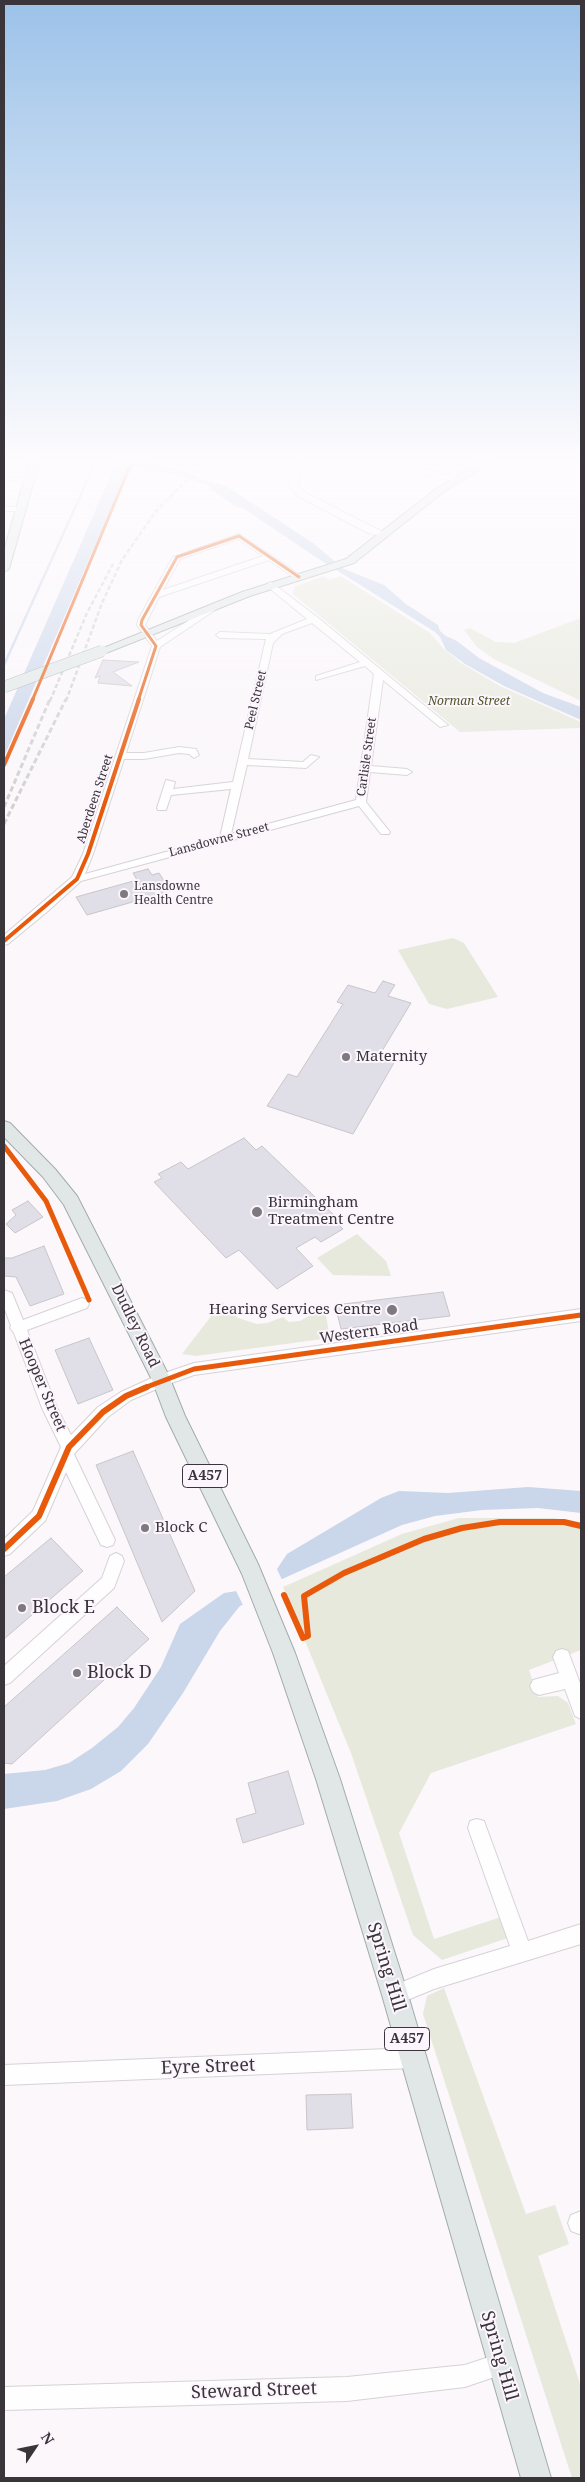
<!DOCTYPE html>
<html>
<head>
<meta charset="utf-8">
<style>
	body { margin:0 }
	#map { position:relative; width:585px; height:2482px; overflow:hidden; background:#fbf7fb; font-family:"Noto Serif",serif }
	canvas { display:block }
	.frame { position:absolute; inset:0; border:5px solid #3a353b; pointer-events:none }
	.north { position:absolute; left:10px; top:2422px; width:50px; height:50px; -webkit-text-stroke:4px #fcf5fd; paint-order:stroke; rotate:56deg; font-size:14px; font-weight:700; line-height:20px; text-align:center; color:#3a353b }
	.north::after { content:''; display:block; margin:auto; width:18px; height:22px; background:#3a353b; clip-path:polygon(50% 0,100% 100%,50% 72%,0 100%) }
</style>
</head>
<body>
<div id="map">
<canvas width="585" height="2482"></canvas>
<div class="frame"></div>
<div class="north">N</div>
</div>
<script>
const c = document.querySelector('canvas').getContext('2d');
c.lineJoin = 'round';
function paint(path, color) {
  c.fillStyle = color;
  c.fill(path, 'evenodd');
}
function poly(rows) {
  const path = new Path2D();
  for (const r of rows) {
    path.moveTo(r[0], r[1]);
    for (let i = 2; i < r.length; i += 2) path.lineTo(r[i], r[i + 1]);
  }
  return path;
}
function trace(path, color, width, dash) {
  c.strokeStyle = color;
  c.lineWidth = width;
  c.lineCap = dash ? 'butt' : 'round';
  c.setLineDash(dash || []);
  c.stroke(path);
}
function label(font, color, halo, rows, align = 'center') {
  c.font = font + ' "Noto Serif",serif';
  c.lineWidth = 4;
  c.setLineDash([]);
  c.textBaseline = 'middle';
  c.strokeStyle = halo;
  c.fillStyle = color;
  for (const [text, x, y, turn = 0] of rows) {
    c.save();
    c.translate(x, y);
    c.rotate((+turn || 0) * Math.PI / 180);
    c.textAlign = isNaN(turn) ? turn : align;
    if (halo) c.strokeText(text, 0, 0);
    c.fillText(text, 0, 0);
    c.restore();
  }
}
paint(poly([
	[323,576,329,580,341,576,430,633,444,649,461,663,500,686,581,722,581,728,460,732,293,594,294,587],
	[581,618,581,701,494,659,477,647,464,630,470,628,496,642,514,643],
	[453,938,464,943,498,997,447,1009,429,1004,398,950],
	[357,1234,386,1261,391,1276,333,1275,317,1258],
	[222,1302,238,1318,257,1324,267,1323,283,1317,289,1322,300,1321,319,1310,325,1310,330,1338,196,1356,182,1354],
	[459,1518,554,1518,581,1523,581,1650,529,1670,538,1697,558,1696,568,1703,576,1724,431,1773,399,1833,434,1939,501,1917,508,1938,442,1960,413,1935,351,1753,283,1587,402,1534],
	[444,1988,526,2214,555,2205,569,2244,538,2256,581,2387,581,2478,572,2478,423,2014,427,1996]
]), '#e7e9dd');
paint(poly([
	[118,459,138,459,186,472,207,481,226,486,313,543,344,569,384,585,406,604,438,625,440,631,446,636,457,641,479,658,543,693,581,707,581,720,504,686,465,664,446,650,440,637,435,632,314,556,243,508,237,507,212,490,210,486,182,476,137,468,136,465,132,465,127,471,4,757,4,719],
	[528,1487,581,1491,581,1513,538,1508,482,1510,435,1516,402,1525,280,1580,239,1607,220,1631,183,1693,148,1744,121,1771,91,1789,57,1801,4,1809,4,1774,45,1770,69,1763,92,1748,118,1727,134,1708,161,1667,180,1624,224,1593,237,1591,277,1569,287,1554,381,1498,399,1491,448,1493]
]), '#cad6ea');
paint(poly([
	[276,1567,283,1582,244,1607,235,1589]
]), '#fbf7fb');
trace(poly([
	[4,665,97,459]
]), '#cad6ea', 2.5);
const building = poly([
	[103,660,139,662,113,672,132,686,98,683,100,676,95,678,103,660],
	[148,869,152,875,159,873,171,891,87,915,76,897,137,880,133,873,148,869],
	[383,981,395,985,388,996,411,1003,379,1056,395,1061,353,1134,267,1106,288,1074,297,1077,343,1004,337,1002,348,985,375,993,383,981],
	[244,1138,256,1150,262,1146,338,1219,335,1221,343,1229,321,1242,315,1237,296,1248,313,1266,277,1289,239,1250,226,1258,154,1182,162,1178,158,1174,181,1162,188,1169,244,1138],
	[28,1201,43,1217,15,1233,6,1224,16,1215,12,1210,28,1201],
	[44,1246,64,1294,30,1306,16,1277,4,1276,4,1258,12,1258,44,1246],
	[443,1292,450,1316,341,1329,335,1305,443,1292],
	[89,1338,113,1390,78,1404,55,1350,89,1338],
	[133,1451,195,1591,162,1622,96,1465,133,1451],
	[51,1538,83,1571,4,1639,4,1577,51,1538],
	[117,1607,149,1639,12,1764,4,1763,4,1707,117,1607],
	[288,1771,304,1824,243,1843,236,1819,256,1813,248,1783,288,1771],
	[351,2094,353,2128,307,2130,306,2095,351,2094]
]);
paint(building, '#e0dee6');
trace(building, '#c8c6cb', 1);
const minor = poly([
	[299,459,307,459,300,472,297,485,304,492,385,533,385,537,368,533,298,496,289,485,292,472,299,459],
	[426,469,458,478,459,480,455,482,423,473,422,471,426,469],
	[4,477,30,477,34,479,30,481,4,481,4,477],
	[4,507,21,507,25,509,21,511,4,511,4,507],
	[239,534,303,577,296,579,269,560,159,597,145,625,157,641,217,602,224,604,160,647,126,753,144,753,179,747,196,749,199,755,194,758,189,754,179,753,144,759,124,759,93,854,85,874,220,837,231,789,171,795,166,810,158,810,157,808,166,780,175,782,173,789,233,782,266,639,220,638,216,635,220,632,270,634,307,619,268,587,268,583,271,582,317,617,448,725,440,727,383,680,371,766,407,769,412,772,407,775,370,772,366,802,390,832,389,834,381,834,359,806,81,881,48,911,8,944,4,945,4,935,72,877,83,854,152,646,137,625,138,620,173,557,239,534],
	[238,539,263,556,163,590,180,559,238,539],
	[312,623,360,662,316,676,316,680,365,666,374,674,356,800,231,834,247,765,306,768,319,757,311,755,303,762,248,759,273,643,282,634,312,623],
	[4,1290,12,1293,23,1320,82,1298,87,1300,89,1304,87,1308,27,1330,57,1408,71,1435,98,1407,121,1392,156,1376,194,1363,581,1309,581,1321,194,1375,166,1385,131,1400,108,1417,74,1454,115,1540,113,1545,107,1547,101,1545,66,1472,45,1521,10,1554,4,1556,4,1539,33,1511,61,1447,42,1408,14,1333,10,1328,11,1326,4,1307,4,1290],
	[116,1553,122,1556,124,1561,114,1588,10,1683,4,1685,4,1666,102,1578,110,1556,116,1553],
	[562,1649,568,1651,581,1686,581,1719,575,1716,565,1689,539,1695,533,1692,530,1686,533,1680,559,1673,553,1657,556,1651,562,1649],
	[477,1819,484,1821,528,1941,581,1924,581,1944,434,1989,395,2005,388,2002,385,1995,388,1988,434,1969,510,1946,468,1828,470,1821,477,1819],
	[412,2048,419,2051,422,2058,419,2065,412,2068,4,2085,4,2065,412,2048],
	[581,2211,581,2233,579,2234,571,2231,568,2223,571,2215,581,2211],
	[501,2353,509,2356,512,2364,509,2372,465,2387,347,2401,4,2410,4,2387,347,2377,465,2365,501,2353]
]);
const major = poly([
	[30,459,40,459,9,569,4,572,4,551,30,459],
	[484,459,496,459,442,493,354,563,250,596,106,653,98,653,96,651,242,592,346,559,436,489,484,459],
	[4,1121,10,1123,55,1169,77,1196,168,1374,185,1416,258,1564,295,1653,340,1779,408,1995,551,2478,521,2478,382,1995,316,1779,273,1653,242,1574,166,1417,152,1380,64,1205,43,1177,4,1137,4,1121]
]);
trace(minor, '#d6d2d7', 2);
trace(major, '#a2acac', 2);
paint(minor, '#fefefe');
paint(major, '#e0e7e6');
trace(poly([
	[50,701,87,613,113,564],
	[66,701,102,603,122,560,156,511,208,459]
]), '#d2d1d2', 2.5, [4.5, 2.5]);
trace(poly([
	[4,807,50,699],
	[4,824,66,699]
]), '#d2d1d2', 3, [5.5, 3]);
const majorBridge = poly([
	[4,687,102,651]
]);
trace(majorBridge, '#a2acac', 12, []);
trace(majorBridge, '#e0e7e6', 11);
trace(poly([
	[32,701,128,471,137,459],
	[138,701,156,646,141,625,142,620,177,557,239,536,299,577]
]), '#e8590c', 3);
trace(poly([
	[4,765,33,699],
	[4,941,77,879,88,854,139,699]
]), '#e8590c', 4);
trace(poly([
	[4,1146,46,1201,89,1300],
	[144,1388,194,1369,581,1315]
]), '#e8590c', 5);
trace(poly([
	[4,1549,39,1516,69,1447,103,1412,126,1396,147,1387],
	[284,1595,303,1638,308,1636,304,1596,344,1573,424,1539,462,1528,500,1522,564,1522,581,1526]
]), '#e8590c', 6);
const sky = c.createLinearGradient(0, 0, 0, 807);
sky.addColorStop(0, '#9cc2e9');
sky.addColorStop(0.57, '#fdfbfd');
sky.addColorStop(1, '#fdfbfd00');
c.fillStyle = sky;
c.fillRect(0, 0, 585, 807);
for (const [x, y, r, color] of [
	[124,894,5,"#7e797e"],
	[346,1057,5,"#7e797e"],
	[257,1212,6,"#7e797e"],
	[392,1310,6,"#7e797e"],
	[145,1528,5,"#7e797e"],
	[22,1608,5,"#7e797e"],
	[77,1673,5,"#7e797e"]
]) {
  const dot = new Path2D();
  dot.arc(x, y, r, 0, 2 * Math.PI);
  c.fillStyle = color;
  c.fill(dot);
  trace(dot, '#fcf5fd', 2);
}
label('12px', '#3a353b', '#fcf5fd', [
	["Peel Street",256,700,-77],
	["Carlisle Street",367,757,-82],
	["Aberdeen Street",95,799,-72],
	["Lansdowne Street",219,840,-15]
]);
label('italic 12px', '#4e5827', '#fcf5fd', [
	["Norman Street",469,702]
]);
label('12px', '#3a353b', '#fcf5fd', [
	["Lansdowne",134,887],
	["Health Centre",134,901]
], 'left');
for (const [x, y, w] of [
	[205,1476,45],
	[407,2039,45]
]) {
  const box = new Path2D();
  box.roundRect(x - w / 2, y - 11.5, w, 23, 4);
  c.fillStyle = '#fcf5fd';
  c.fill(box);
  trace(box, '#3a353b', 1);
}
label('bold 14px', '#3a353b', null, [
	["A457",205,1476],
	["A457",407,2039]
]);
label('15px', '#3a353b', '#fcf5fd', [
	["Maternity",356,1057],
	["Birmingham",268,1203],
	["Treatment Centre",268,1220],
	["Hearing Services Centre",381,1310,"right"],
	["Block C",155,1528]
], 'left');
label('15px', '#3a353b', '#fcf5fd', [
	["Dudley Road",135,1326,64],
	["Western Road",369,1332,-8],
	["Hooper Street",42,1385,67]
]);
label('18px', '#3a353b', '#fcf5fd', [
	["Block E",32,1608],
	["Block D",87,1673]
], 'left');
label('18px', '#3a353b', '#fcf5fd', [
	["Spring Hill",386,1967,73],
	["Eyre Street",208,2067,-2],
	["Spring Hill",499,2356,74],
	["Steward Street",254,2391,-2]
]);
</script>
</body>
</html>
